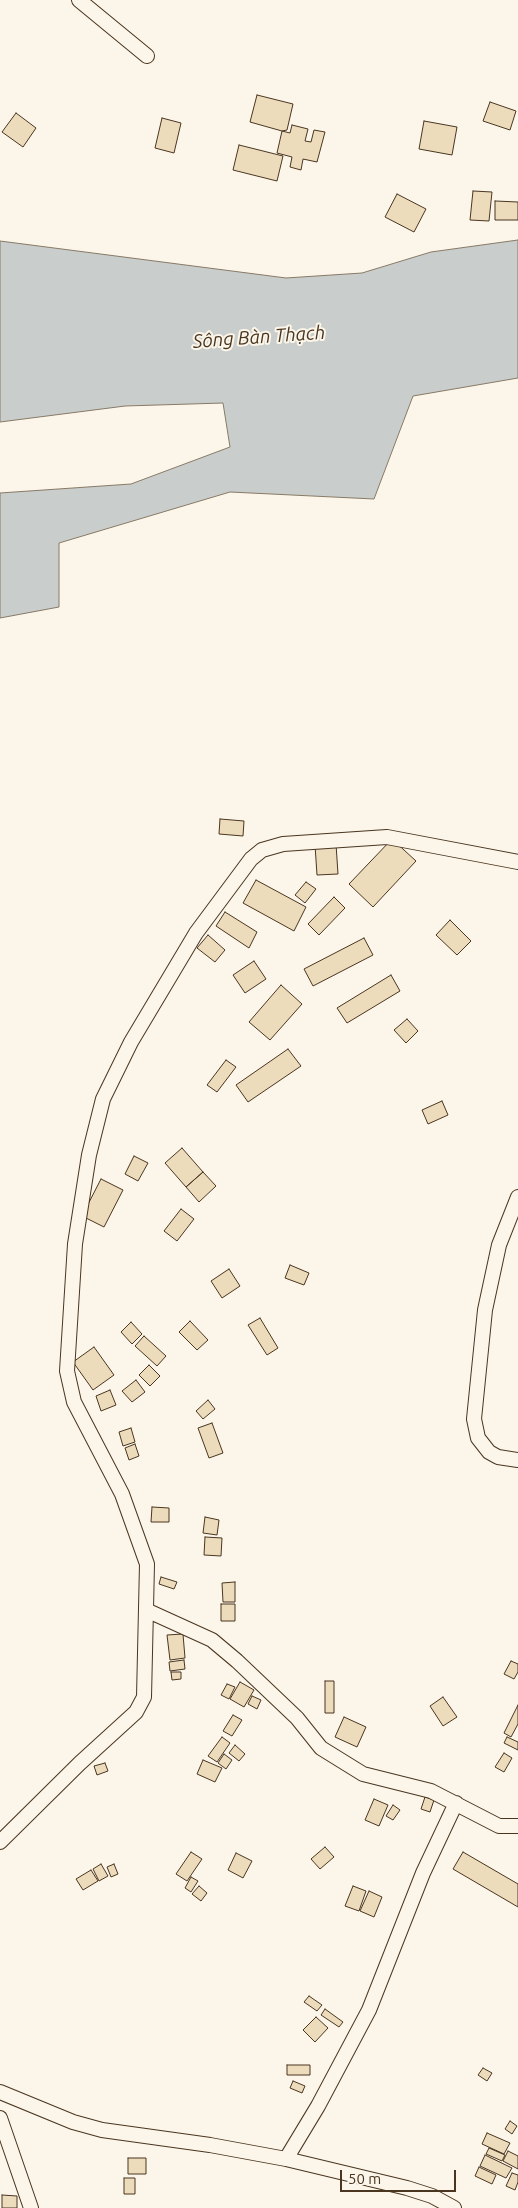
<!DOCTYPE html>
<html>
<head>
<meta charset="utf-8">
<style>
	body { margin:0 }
	#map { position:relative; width:518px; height:2208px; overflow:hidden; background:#fbf6e9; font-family:Ubuntu,sans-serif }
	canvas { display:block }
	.scale { position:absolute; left:340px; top:2170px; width:116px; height:22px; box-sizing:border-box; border:2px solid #4a3520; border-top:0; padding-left:6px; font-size:15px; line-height:18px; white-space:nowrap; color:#4a3520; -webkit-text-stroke:4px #fbf6e9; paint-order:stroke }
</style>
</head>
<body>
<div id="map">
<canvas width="518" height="2208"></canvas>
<div class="scale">50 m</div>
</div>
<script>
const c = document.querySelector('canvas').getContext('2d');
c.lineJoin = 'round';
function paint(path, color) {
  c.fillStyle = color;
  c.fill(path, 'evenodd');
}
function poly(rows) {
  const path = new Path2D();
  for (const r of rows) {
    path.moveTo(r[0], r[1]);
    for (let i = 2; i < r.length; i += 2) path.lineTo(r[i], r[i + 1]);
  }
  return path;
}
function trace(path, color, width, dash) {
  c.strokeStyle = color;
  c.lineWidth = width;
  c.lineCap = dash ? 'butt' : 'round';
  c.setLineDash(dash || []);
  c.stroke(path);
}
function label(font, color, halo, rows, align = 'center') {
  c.font = font + ' Ubuntu,sans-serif';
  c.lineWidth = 4;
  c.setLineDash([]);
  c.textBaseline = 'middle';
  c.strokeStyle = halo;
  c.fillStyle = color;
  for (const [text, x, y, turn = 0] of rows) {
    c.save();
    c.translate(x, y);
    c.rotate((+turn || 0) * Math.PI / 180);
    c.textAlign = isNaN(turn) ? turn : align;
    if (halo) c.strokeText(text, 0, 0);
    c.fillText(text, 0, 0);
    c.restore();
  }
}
const water = poly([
	[518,240,518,378,413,396,374,499,230,492,59,543,59,607,0,618,0,493,131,484,230,447,223,403,125,406,0,422,0,241,286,278,362,273,431,252,518,240]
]);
paint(water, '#c9cecd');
trace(water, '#887966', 1);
const building = poly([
	[257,95,293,104,287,130,282,131,250,122,257,95],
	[490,102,516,111,510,130,483,121,490,102],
	[16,113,36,128,23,147,2,132,16,113],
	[162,118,181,123,174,153,155,148,162,118],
	[424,121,457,127,452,155,419,149,424,121],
	[292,125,308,129,305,141,311,142,314,130,325,132,317,162,303,159,301,170,290,167,292,157,277,153,282,131,290,133,292,125],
	[239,145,283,156,277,181,233,170,239,145],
	[473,191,492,192,489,221,470,220,473,191],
	[397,194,426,209,414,232,385,217,397,194],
	[495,201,518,202,518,220,495,220,495,201],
	[220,819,244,821,243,836,219,834,220,819],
	[392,839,416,861,373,907,349,884,392,839],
	[336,844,338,874,317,875,315,845,336,844],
	[256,880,306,907,294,931,243,903,256,880],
	[306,882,316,889,305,903,295,895,306,882],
	[334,897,345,908,319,935,308,924,334,897],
	[225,912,257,932,249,948,216,926,225,912],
	[450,920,471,941,457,955,436,935,450,920],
	[208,935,225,950,215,962,197,948,208,935],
	[364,938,373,955,313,986,304,969,364,938],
	[254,961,266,979,245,993,233,975,254,961],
	[391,975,400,991,347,1023,337,1008,391,975],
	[281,985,302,1004,270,1040,249,1022,281,985],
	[407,1019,418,1031,406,1043,394,1030,407,1019],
	[288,1049,301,1066,248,1102,236,1085,288,1049],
	[226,1060,236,1067,217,1092,207,1085,226,1060],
	[442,1101,448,1115,428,1124,422,1110,442,1101],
	[182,1148,203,1172,186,1187,165,1163,182,1148],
	[134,1156,148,1163,138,1181,125,1174,134,1156],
	[203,1172,216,1186,199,1202,186,1187,203,1172],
	[101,1179,123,1190,104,1227,82,1216,101,1179],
	[181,1209,194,1219,177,1241,164,1231,181,1209],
	[290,1265,309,1273,304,1285,285,1278,290,1265],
	[229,1269,240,1286,222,1298,211,1281,229,1269],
	[260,1318,278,1348,267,1355,248,1325,260,1318],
	[190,1321,208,1340,197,1350,179,1332,190,1321],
	[131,1322,142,1334,132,1344,121,1332,131,1322],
	[144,1336,166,1356,157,1366,135,1346,144,1336],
	[94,1347,114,1375,93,1390,73,1362,94,1347],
	[149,1365,160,1376,150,1386,139,1375,149,1365],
	[136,1380,145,1392,132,1402,122,1391,136,1380],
	[110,1390,116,1405,101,1411,96,1396,110,1390],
	[208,1400,215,1409,203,1419,196,1411,208,1400],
	[212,1423,223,1453,209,1458,198,1428,212,1423],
	[131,1428,135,1442,123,1446,119,1432,131,1428],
	[135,1444,139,1456,129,1460,125,1448,135,1444],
	[152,1507,169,1508,169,1522,151,1522,152,1507],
	[205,1517,219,1520,217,1535,203,1533,205,1517],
	[205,1537,222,1538,221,1556,204,1555,205,1537],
	[161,1577,177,1582,174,1589,159,1584,161,1577],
	[235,1582,235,1602,223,1602,222,1583,235,1582],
	[221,1604,235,1604,235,1621,221,1621,221,1604],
	[183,1634,185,1658,170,1660,167,1635,183,1634],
	[184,1660,185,1669,170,1671,169,1662,184,1660],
	[511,1661,518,1664,518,1672,514,1679,504,1674,511,1661],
	[171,1672,181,1672,181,1679,172,1680,171,1672],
	[325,1681,334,1681,334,1713,325,1713,325,1681],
	[240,1682,254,1690,244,1707,230,1699,240,1682],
	[227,1684,235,1687,229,1699,221,1695,227,1684],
	[252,1696,261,1700,257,1709,248,1704,252,1696],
	[443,1697,457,1717,443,1726,430,1706,443,1697],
	[518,1705,518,1724,511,1737,504,1733,518,1705],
	[233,1715,242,1720,232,1736,223,1731,233,1715],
	[344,1717,366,1727,357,1747,335,1737,344,1717],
	[222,1737,230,1743,217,1762,208,1756,222,1737],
	[507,1737,518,1742,518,1750,504,1743,507,1737],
	[235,1745,245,1754,239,1761,229,1753,235,1745],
	[504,1753,512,1758,504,1772,495,1767,504,1753],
	[224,1754,232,1760,226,1769,218,1763,224,1754],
	[203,1760,222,1768,215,1782,197,1774,203,1760],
	[105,1763,108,1771,97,1775,94,1766,105,1763],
	[425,1797,434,1800,430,1812,421,1809,425,1797],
	[374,1799,388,1805,379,1826,365,1820,374,1799],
	[393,1805,400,1810,393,1820,386,1816,393,1805],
	[325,1847,334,1857,320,1869,311,1859,325,1847],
	[191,1852,202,1859,187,1881,176,1874,191,1852],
	[463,1852,518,1884,518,1907,453,1869,463,1852],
	[236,1853,252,1861,243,1878,228,1870,236,1853],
	[101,1864,108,1876,99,1881,93,1869,101,1864],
	[114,1864,118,1874,111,1877,107,1867,114,1864],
	[91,1870,98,1881,83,1890,76,1879,91,1870],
	[191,1877,198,1881,191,1892,185,1888,191,1877],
	[199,1886,207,1893,201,1901,192,1894,199,1886],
	[353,1886,366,1891,359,1911,345,1906,353,1886],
	[369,1891,382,1897,374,1917,360,1911,369,1891],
	[309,1996,322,2005,317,2011,304,2002,309,1996],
	[325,2009,343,2022,339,2027,321,2015,325,2009],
	[316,2017,328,2028,315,2042,303,2030,316,2017],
	[287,2065,310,2065,310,2075,287,2075,287,2065],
	[483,2068,492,2073,487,2081,478,2075,483,2068],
	[293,2081,305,2086,302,2093,290,2088,293,2081],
	[510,2121,517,2126,512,2134,505,2129,510,2121],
	[487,2133,510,2143,504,2154,482,2144,487,2133],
	[489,2148,505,2155,502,2161,486,2154,489,2148],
	[508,2151,518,2156,518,2169,503,2161,508,2151],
	[485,2155,512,2168,506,2178,480,2166,485,2155],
	[128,2158,146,2158,146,2174,128,2174,128,2158],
	[479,2167,496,2175,492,2184,475,2176,479,2167],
	[512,2173,518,2175,518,2182,515,2190,506,2186,512,2173],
	[124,2178,135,2178,135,2194,124,2194,124,2178],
	[2,2195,17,2196,17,2208,2,2208,2,2195]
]);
paint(building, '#ecdcbc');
trace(building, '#4a3520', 1);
const minor = poly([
	[79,0,147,56],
	[518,1197,499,1245,485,1310,474,1419,478,1438,489,1452,498,1457,518,1460],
	[146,1610,212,1640,237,1661,297,1718,321,1748,363,1774,431,1791,499,1826,518,1826],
	[0,1842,80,1763,136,1712,144,1697,147,1564,122,1494,74,1402,67,1371,75,1244,89,1155,103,1099,131,1042,196,933,251,859,262,850,283,844,387,837,518,862],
	[0,2092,73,2122,102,2130,210,2145,286,2159,407,2188,432,2196,454,2208],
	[0,2118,31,2208],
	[286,2159,318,2106,369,2010,423,1873,456,1803]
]);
trace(minor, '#4a3520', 16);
trace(minor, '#fbf6e9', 14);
label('italic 19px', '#4a3520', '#fbf6e9', [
	["Sông Bàn Thạch",259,337,-4]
]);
</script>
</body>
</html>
